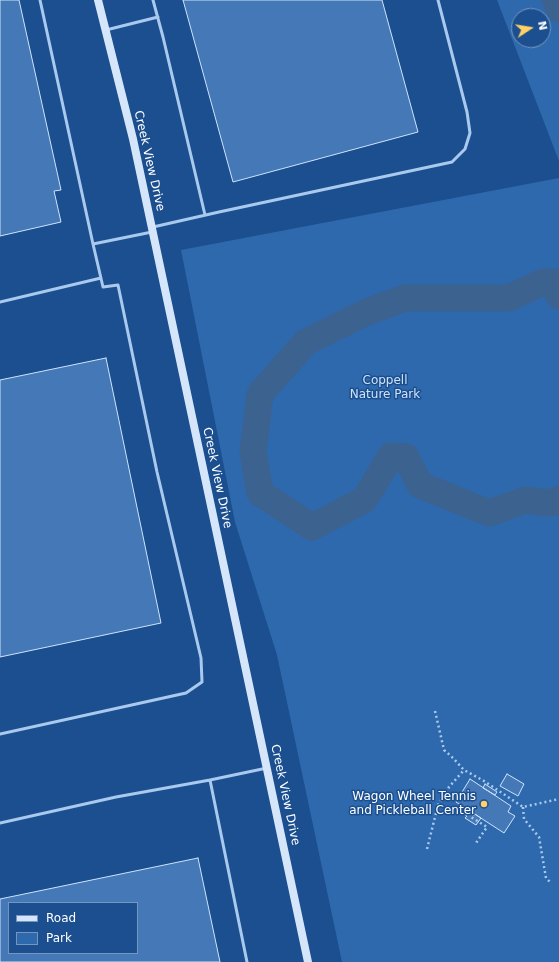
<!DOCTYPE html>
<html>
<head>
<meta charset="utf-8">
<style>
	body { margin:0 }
	#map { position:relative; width:559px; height:962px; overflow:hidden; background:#1b4f8f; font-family:"DejaVu Sans",sans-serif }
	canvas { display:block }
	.legend { position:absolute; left:8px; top:902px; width:130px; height:52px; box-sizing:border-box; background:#1b4f8f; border:1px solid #7695bc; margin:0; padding:5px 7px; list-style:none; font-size:12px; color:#fff }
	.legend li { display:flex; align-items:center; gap:8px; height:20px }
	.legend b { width:20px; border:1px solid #7695bc }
	.north { position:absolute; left:511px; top:8px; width:40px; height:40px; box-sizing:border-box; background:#1b4f8f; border:1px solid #7695bc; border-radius:50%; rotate:78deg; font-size:11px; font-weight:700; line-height:16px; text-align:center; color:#fff }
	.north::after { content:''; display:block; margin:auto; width:14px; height:18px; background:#ffd166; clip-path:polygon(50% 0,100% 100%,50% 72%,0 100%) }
</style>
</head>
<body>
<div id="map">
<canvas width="559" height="962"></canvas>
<ul class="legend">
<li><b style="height:5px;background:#d6e6fa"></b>Road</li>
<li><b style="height:11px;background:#2e69ad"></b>Park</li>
</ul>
<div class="north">N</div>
</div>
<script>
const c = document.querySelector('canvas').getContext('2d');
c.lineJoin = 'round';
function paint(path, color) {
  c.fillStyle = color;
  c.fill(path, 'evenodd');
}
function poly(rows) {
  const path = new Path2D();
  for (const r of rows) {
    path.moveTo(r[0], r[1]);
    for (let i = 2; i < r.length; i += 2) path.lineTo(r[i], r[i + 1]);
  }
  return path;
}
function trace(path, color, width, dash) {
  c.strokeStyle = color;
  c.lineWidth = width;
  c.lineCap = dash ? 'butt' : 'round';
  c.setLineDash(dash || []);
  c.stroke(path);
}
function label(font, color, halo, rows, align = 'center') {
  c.font = font + ' "DejaVu Sans",sans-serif';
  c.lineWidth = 3;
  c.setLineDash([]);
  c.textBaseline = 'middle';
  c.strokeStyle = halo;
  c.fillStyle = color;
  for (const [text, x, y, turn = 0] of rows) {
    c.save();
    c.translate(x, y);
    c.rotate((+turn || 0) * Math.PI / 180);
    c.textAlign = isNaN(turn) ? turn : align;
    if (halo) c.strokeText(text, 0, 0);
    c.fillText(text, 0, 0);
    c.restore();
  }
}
paint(poly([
	[497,0,559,0,559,161],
	[519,16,543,16,543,40,519,40],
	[559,178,559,962,342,962,277,655,235,522,181,250]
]), '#2e69ad');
trace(poly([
	[555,0,559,9],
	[559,296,554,282,543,282,509,298,405,298,367,312,306,342,260,394,253,452,260,493,312,527,364,500,391,456,406,457,420,485,489,513,525,500,551,503,559,499]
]), '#3c6290', 27);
const building = poly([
	[0,0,19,0,61,190,54,191,61,222,0,236,0,0],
	[183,0,382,0,418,132,233,182,183,0],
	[106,358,161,623,0,657,0,380,106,358],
	[507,774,524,784,518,796,500,786,507,774],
	[470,779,511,806,508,812,515,816,504,833,456,802,470,779],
	[485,784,497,792,495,795,483,788,485,784],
	[467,809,481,818,476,825,465,818,467,816,464,814,467,809],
	[198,858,220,962,0,962,0,899,198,858],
	[9,903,137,903,137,953,9,953,9,903]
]);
paint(building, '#4478b7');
trace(building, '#cfe3fa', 1);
trace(poly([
	[435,711,444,750,453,758,464,770,484,781,523,807,559,799],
	[523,807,524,819,539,837,546,878,550,882],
	[474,814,471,817,487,827,476,843],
	[427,849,438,805,449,787,464,770]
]), '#a9c9ee', 2.5, [2, 3]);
trace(poly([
	[40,0,93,244],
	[153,0,163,37,205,215],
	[106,30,158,17],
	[153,227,219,212,452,162,465,149,470,133,467,112,438,0],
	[0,302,101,278],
	[0,734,186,693,202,682,201,658,157,472,118,285,103,287,93,244,152,232],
	[0,823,116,797,210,780],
	[247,962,210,780,267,768]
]), '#a9c9ee', 3);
trace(poly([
	[98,0,133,139,308,962]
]), '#d6e6fa', 8);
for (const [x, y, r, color] of [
	[484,804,4,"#ffd166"]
]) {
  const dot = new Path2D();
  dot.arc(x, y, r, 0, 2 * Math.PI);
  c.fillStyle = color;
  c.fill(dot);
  trace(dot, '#1b4f8f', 1.5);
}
label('12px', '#fff', '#1b4f8f', [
	["Creek View Drive",149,161,77],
	["Creek View Drive",217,478,78],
	["Creek View Drive",285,795,78]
]);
label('12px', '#cfe3fa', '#1b4f8f', [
	["Coppell",385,381],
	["Nature Park",385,395]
]);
label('12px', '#fff', '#1b4f8f', [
	["Wagon Wheel Tennis",476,797],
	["and Pickleball Center",476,811]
], 'right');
</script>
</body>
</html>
